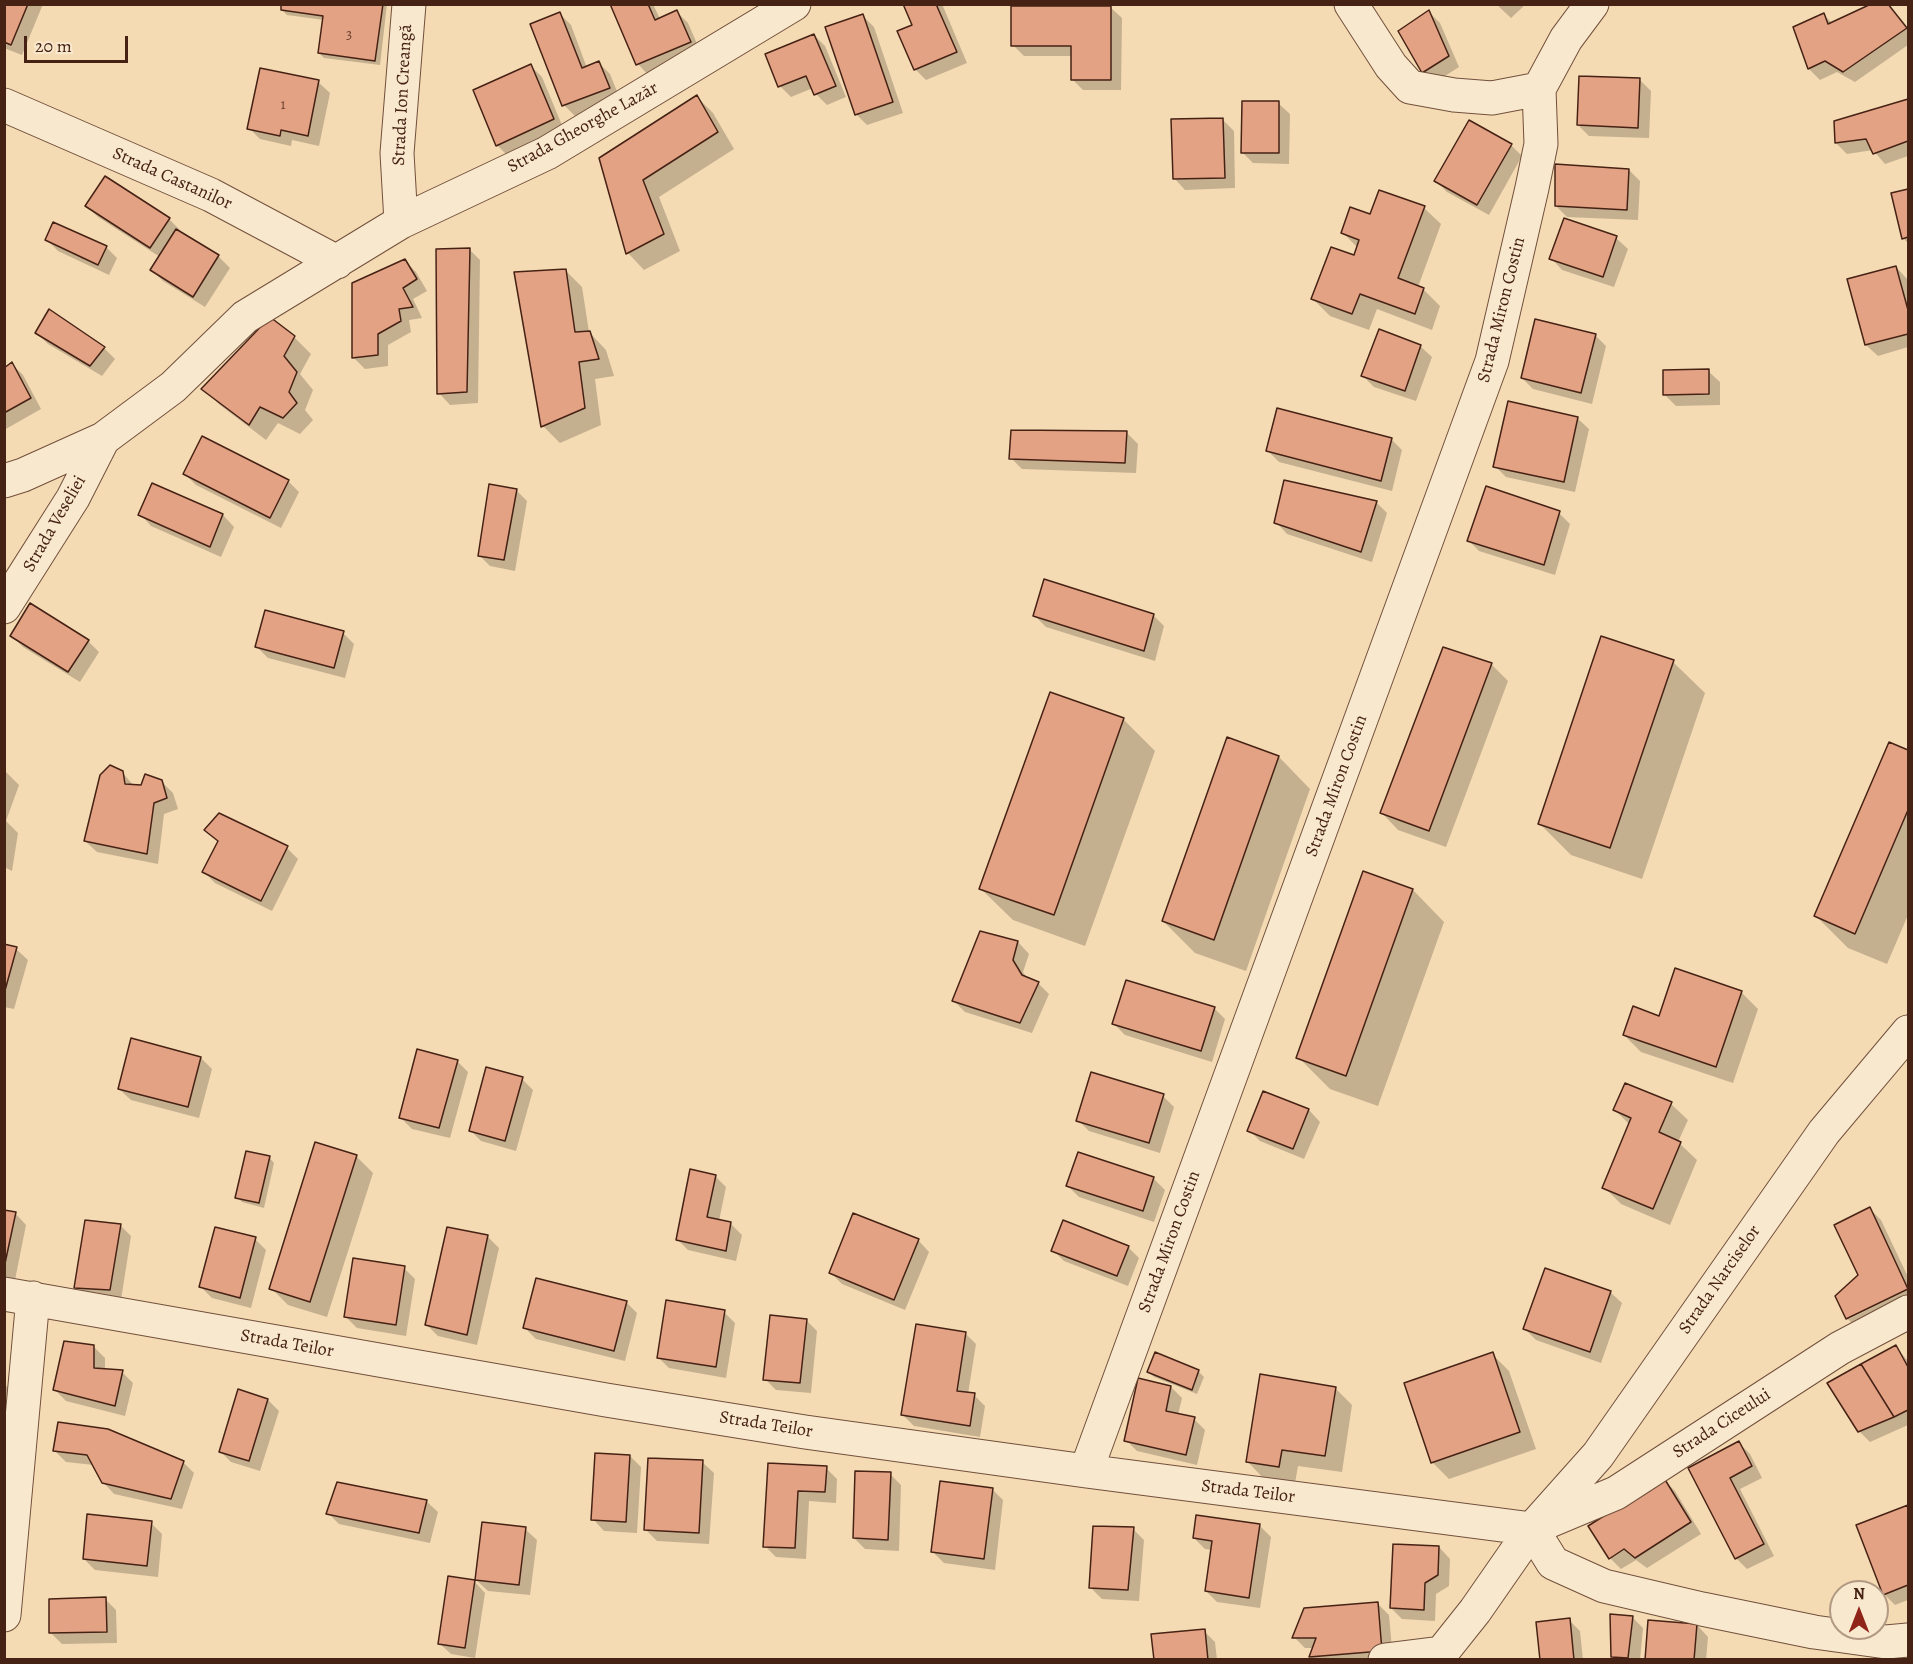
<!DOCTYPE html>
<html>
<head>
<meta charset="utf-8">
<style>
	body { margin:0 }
	#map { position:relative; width:1913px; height:1664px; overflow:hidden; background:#f5dbb3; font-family:Alegreya,serif }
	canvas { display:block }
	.frame { position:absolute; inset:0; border:6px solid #462215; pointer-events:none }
	.north { position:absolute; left:1829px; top:1580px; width:60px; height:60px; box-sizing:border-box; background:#f8e8ce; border:2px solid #b19984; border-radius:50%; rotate:0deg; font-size:16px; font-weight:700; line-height:24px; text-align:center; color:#462215 }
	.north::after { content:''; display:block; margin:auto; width:21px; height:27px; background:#8f2418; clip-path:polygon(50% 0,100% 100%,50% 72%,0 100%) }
	.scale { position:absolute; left:24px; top:36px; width:104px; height:27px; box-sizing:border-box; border:3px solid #462215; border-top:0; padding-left:8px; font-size:18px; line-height:21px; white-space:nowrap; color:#462215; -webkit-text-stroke:4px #f8e8ce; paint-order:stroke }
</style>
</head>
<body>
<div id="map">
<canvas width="1913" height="1664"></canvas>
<div class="frame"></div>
<div class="north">N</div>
<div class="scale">20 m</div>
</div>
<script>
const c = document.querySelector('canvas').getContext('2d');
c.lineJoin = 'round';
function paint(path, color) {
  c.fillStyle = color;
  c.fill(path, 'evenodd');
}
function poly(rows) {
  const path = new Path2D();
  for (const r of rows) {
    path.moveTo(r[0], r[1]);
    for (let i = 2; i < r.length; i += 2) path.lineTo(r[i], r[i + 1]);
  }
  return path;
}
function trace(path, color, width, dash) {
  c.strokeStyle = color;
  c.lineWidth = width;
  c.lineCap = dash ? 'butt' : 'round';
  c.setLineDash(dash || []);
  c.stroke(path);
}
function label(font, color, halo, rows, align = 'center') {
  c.font = font + ' Alegreya,serif';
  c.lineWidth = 4.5;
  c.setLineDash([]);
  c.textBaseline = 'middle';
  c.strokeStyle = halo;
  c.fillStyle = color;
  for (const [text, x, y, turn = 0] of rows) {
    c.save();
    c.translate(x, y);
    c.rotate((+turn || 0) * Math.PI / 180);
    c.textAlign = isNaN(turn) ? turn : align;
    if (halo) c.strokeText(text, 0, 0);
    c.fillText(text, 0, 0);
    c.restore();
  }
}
paint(poly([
	[4,4,43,4,22,55,4,48],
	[283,4,387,4,380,65,324,58,319,53,324,20,287,15,282,10],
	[612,4,653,4,660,19,677,12,688,23,701,53,649,76,638,64],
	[905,4,942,4,967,63,926,80,915,69,914,26],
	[1496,4,1526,4,1511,18],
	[1110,7,1122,18,1121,90,1083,90,1072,79,1072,56,1024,56,1013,45],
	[1429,12,1440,23,1459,67,1434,83,1423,72],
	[1894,12,1908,30,1908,45,1855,82,1837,72,1820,80,1809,69,1795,27,1824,15,1833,24],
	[560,14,571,25,587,68,599,63,610,74,620,99,575,116,564,105],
	[863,16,874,27,903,113,867,125,856,114],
	[814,35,825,46,846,97,827,105,816,94,813,88,791,97,780,86],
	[531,66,542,77,564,130,508,156,497,145],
	[1639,79,1651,91,1649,138,1589,136,1578,125],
	[318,82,330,93,319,146,292,140,291,146,260,139,249,128],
	[697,97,713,113,734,149,659,197,680,251,644,270,628,253,600,159],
	[1908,101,1908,156,1885,164,1873,150,1847,154,1836,143,1835,122],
	[1278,103,1290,114,1289,164,1253,163,1242,152],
	[1222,119,1234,131,1235,188,1185,190,1174,178],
	[1511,145,1522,156,1489,215,1447,192,1436,181],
	[1629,170,1640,181,1638,220,1567,217,1556,206],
	[1908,190,1908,243,1903,238,1893,194],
	[87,206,169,219,180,230,178,232,219,257,230,268,205,307,163,281,152,270,160,257,98,217],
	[1424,208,1441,224,1418,287,1424,290,1440,306,1432,330,1377,309,1369,330,1330,316,1313,299,1354,257,1358,248,1342,232,1371,216],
	[1616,238,1628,249,1614,287,1562,270,1551,258],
	[47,240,106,247,117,258,109,275,58,251],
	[469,249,480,260,478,403,450,405,439,393],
	[405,261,416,272,427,291,413,299,422,318,409,320,411,332,388,345,388,366,365,369,354,358],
	[1896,267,1907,279,1908,284,1908,347,1878,356,1866,345,1849,280],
	[565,270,582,287,589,332,606,350,614,376,595,379,601,425,560,443,543,426,516,274],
	[37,333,104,348,115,359,102,376,48,344],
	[1595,335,1606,346,1592,404,1533,389,1522,378],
	[294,337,311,354,300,374,313,390,305,410,313,420,300,434,278,423,266,440,220,405,203,389],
	[1420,346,1432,357,1416,401,1374,387,1363,376],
	[12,364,23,375,41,409,4,430,4,370],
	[1708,371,1720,382,1720,405,1676,406,1665,395],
	[1577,418,1589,429,1575,492,1506,477,1495,466],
	[1127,433,1138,444,1136,473,1022,469,1011,458],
	[1391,439,1402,450,1392,491,1279,462,1268,451],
	[185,474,288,481,299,492,281,528,196,485],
	[153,485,223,515,234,527,221,557,151,526,140,514],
	[516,490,527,501,515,571,490,566,479,555],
	[1376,502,1387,513,1372,562,1287,534,1276,522],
	[1559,513,1570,524,1555,575,1479,551,1468,540],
	[1153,615,1164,626,1155,661,1046,627,1035,616],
	[343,633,354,644,345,678,268,658,257,647],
	[12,636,88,641,99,652,80,682,23,647],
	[1673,662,1705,693,1642,879,1571,855,1539,823],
	[1491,664,1508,681,1446,847,1398,830,1382,813],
	[1123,719,1155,751,1085,946,1013,920,981,889],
	[1890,744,1908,752,1908,915,1887,964,1848,948,1816,916],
	[1279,757,1310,789,1246,971,1195,953,1163,921],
	[4,770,19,785,6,821,18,833,12,871,4,867],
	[122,772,134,786,142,787,161,781,173,793,178,809,164,814,158,864,97,852,85,841],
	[287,848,298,859,272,911,215,883,204,872],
	[1364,873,1413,890,1444,922,1378,1106,1330,1089,1298,1057],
	[981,933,1018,942,1029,954,1023,972,1027,978,1038,983,1049,994,1032,1033,965,1012,954,1001],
	[4,946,16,949,28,960,14,1009,4,1007],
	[1741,992,1758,1009,1733,1083,1641,1052,1624,1035,1660,1018],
	[1214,1008,1225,1019,1212,1062,1125,1035,1114,1024],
	[201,1058,212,1069,199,1118,131,1100,119,1089],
	[457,1061,468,1072,450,1138,412,1129,400,1117],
	[522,1079,533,1090,516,1151,481,1141,470,1130],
	[1264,1093,1309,1110,1320,1122,1304,1159,1260,1141,1249,1130],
	[1163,1096,1174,1107,1160,1153,1089,1131,1078,1120],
	[1671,1104,1688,1120,1678,1142,1697,1160,1670,1225,1621,1204,1604,1187,1630,1125,1615,1110],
	[1079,1154,1154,1179,1165,1190,1154,1222,1079,1197,1068,1186],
	[356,1156,373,1173,327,1317,288,1305,271,1288],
	[269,1157,274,1163,264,1208,242,1202,237,1197],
	[715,1176,726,1187,719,1221,731,1224,742,1235,736,1261,688,1250,677,1239],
	[1870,1209,1881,1220,1908,1277,1908,1287,1849,1316,1849,1319,1908,1290,1908,1305,1858,1329,1847,1318,1860,1275],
	[4,1211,15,1213,26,1225,15,1280,4,1278],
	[120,1225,131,1236,121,1300,87,1298,76,1287],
	[488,1237,499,1248,477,1345,438,1336,427,1325],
	[255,1239,266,1250,251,1308,212,1298,201,1287],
	[918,1240,929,1252,905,1310,842,1284,831,1273],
	[1128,1247,1139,1258,1128,1286,1064,1261,1053,1250],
	[404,1268,415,1279,406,1336,357,1328,346,1317],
	[1610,1292,1622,1303,1601,1363,1536,1340,1525,1329],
	[626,1302,637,1313,625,1361,536,1339,525,1328],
	[724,1312,735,1323,726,1378,669,1368,658,1357],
	[806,1320,817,1331,811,1393,776,1390,765,1379],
	[965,1333,976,1344,968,1394,974,1395,985,1406,980,1437,914,1426,903,1415],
	[93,1346,105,1358,105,1370,122,1372,133,1383,125,1416,66,1401,55,1390],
	[1896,1347,1908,1361,1908,1425,1870,1442,1859,1431],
	[1156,1354,1199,1372,1204,1377,1197,1394,1154,1377,1149,1372],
	[1492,1354,1509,1371,1536,1449,1449,1479,1432,1462],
	[4,1384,12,1391,4,1401],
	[1171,1387,1182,1398,1178,1415,1194,1419,1205,1430,1197,1465,1137,1451,1126,1440],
	[1335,1388,1352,1405,1342,1472,1298,1466,1295,1483,1264,1479,1248,1462],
	[268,1400,279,1411,260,1471,231,1462,220,1451],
	[1739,1443,1750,1454,1762,1478,1740,1489,1774,1556,1747,1569,1736,1558,1690,1469],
	[55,1451,183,1462,194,1473,182,1509,114,1494,103,1482,94,1465,66,1462],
	[630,1456,641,1467,637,1533,604,1531,593,1519],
	[702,1462,714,1473,709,1544,657,1541,646,1530],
	[770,1464,826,1468,837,1479,836,1503,809,1501,806,1559,776,1557,765,1546],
	[890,1474,901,1485,899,1551,865,1549,854,1538],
	[1664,1480,1675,1491,1701,1534,1647,1568,1636,1560,1621,1569,1610,1558],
	[992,1489,1003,1500,995,1570,944,1563,933,1552],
	[426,1501,438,1512,430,1543,339,1524,328,1513],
	[1908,1507,1908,1600,1895,1605,1884,1594,1858,1526],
	[151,1523,162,1534,158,1577,95,1570,84,1559],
	[1259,1525,1271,1537,1260,1608,1217,1602,1206,1591,1212,1550,1205,1549,1194,1538],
	[525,1529,537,1540,530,1595,488,1591,476,1580],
	[1133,1529,1144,1540,1139,1601,1102,1599,1091,1588],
	[1439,1547,1450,1559,1449,1586,1436,1594,1435,1621,1402,1619,1391,1608],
	[474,1581,485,1593,475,1658,451,1654,439,1643],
	[105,1599,116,1610,117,1643,62,1644,51,1633],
	[1378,1604,1389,1615,1393,1660,1314,1660,1311,1657,1314,1648,1305,1648,1294,1637],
	[1632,1617,1643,1628,1640,1660,1616,1660,1612,1656],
	[1569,1620,1580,1631,1583,1660,1542,1660],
	[1697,1625,1708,1637,1706,1660,1646,1660],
	[1204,1631,1215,1642,1217,1660,1155,1660]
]), '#0003');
const building = poly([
	[4,4,28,4,11,45,4,42,4,4],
	[281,4,383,4,375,61,318,53,323,16,281,10,281,4],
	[610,4,648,4,655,20,677,10,691,42,636,65,610,4],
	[903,4,936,4,957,52,914,70,897,31,912,25,903,4],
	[1871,4,1888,4,1907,28,1843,72,1825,61,1808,69,1793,27,1824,13,1828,24,1871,4],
	[1011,6,1111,6,1111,80,1071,80,1071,46,1011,46,1011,6],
	[1429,10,1449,56,1422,73,1398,31,1429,10],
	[560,12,582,68,599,61,610,88,562,106,530,24,560,12],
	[863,14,893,102,855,115,825,27,863,14],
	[814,34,836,86,814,95,806,76,778,87,765,54,814,34],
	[531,64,554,119,496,146,473,90,531,64],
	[260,68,319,80,308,136,281,130,280,136,247,129,260,68],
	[1579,76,1640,78,1638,128,1577,125,1579,76],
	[697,95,718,132,643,180,664,234,626,254,599,158,697,95],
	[1908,99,1908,141,1873,154,1866,139,1835,143,1834,121,1908,99],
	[1242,101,1279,101,1279,153,1241,153,1242,101],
	[1223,118,1225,178,1173,179,1171,119,1223,118],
	[1469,120,1512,144,1477,205,1434,181,1469,120],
	[1555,164,1629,169,1627,210,1555,206,1555,164],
	[105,176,170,218,150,248,85,206,105,176],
	[1908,189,1908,237,1902,239,1891,193,1908,189],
	[1379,190,1425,206,1398,278,1424,288,1415,314,1360,294,1352,314,1311,299,1331,247,1354,255,1359,240,1341,233,1350,207,1370,214,1379,190],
	[1564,218,1617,236,1603,277,1549,259,1564,218],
	[53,222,107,246,98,265,45,240,53,222],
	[176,229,219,255,193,297,150,270,176,229],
	[470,248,467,392,437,394,436,249,470,248],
	[405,259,417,279,403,288,413,307,399,309,401,321,378,334,378,355,352,358,352,283,405,259],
	[1896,266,1908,310,1908,334,1865,345,1847,279,1896,266],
	[566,269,575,332,590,331,599,359,579,362,585,408,541,427,514,272,566,269],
	[49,309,105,347,90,366,35,333,49,309],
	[270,317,295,336,284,356,297,372,289,392,297,403,283,418,260,407,249,425,201,389,270,317],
	[1535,319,1596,334,1581,393,1521,378,1535,319],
	[1379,329,1421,345,1405,391,1361,376,1379,329],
	[12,362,31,398,4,413,4,368,12,362],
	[1709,369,1709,394,1663,395,1663,370,1709,369],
	[1508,401,1578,417,1564,482,1493,467,1508,401],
	[1277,408,1392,438,1381,481,1266,451,1277,408],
	[1011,430,1127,431,1125,463,1009,459,1011,430],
	[202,436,289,480,270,518,183,474,202,436],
	[1284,480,1377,501,1361,552,1274,523,1284,480],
	[152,483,223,514,210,547,138,515,152,483],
	[489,484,517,489,504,560,478,556,489,484],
	[1486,486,1560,511,1544,565,1467,541,1486,486],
	[1044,579,1154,614,1144,651,1033,616,1044,579],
	[30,603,89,640,68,672,10,636,30,603],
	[265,610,344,631,334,668,255,647,265,610],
	[1601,636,1674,660,1610,848,1538,824,1601,636],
	[1443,647,1492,663,1429,831,1380,813,1443,647],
	[1050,692,1124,718,1054,915,979,889,1050,692],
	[1227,737,1279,756,1214,940,1162,921,1227,737],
	[1889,742,1908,750,1908,810,1855,934,1814,916,1889,742],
	[110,765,123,771,125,784,141,785,145,774,162,780,167,798,154,803,147,854,84,841,100,775,110,765],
	[219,813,288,846,261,901,202,872,218,841,204,830,219,813],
	[1363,871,1413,889,1346,1076,1296,1058,1363,871],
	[980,931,1018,941,1013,960,1022,975,1039,982,1020,1023,952,1001,980,931],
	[4,944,17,947,4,994,4,944],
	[1675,968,1742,991,1716,1067,1623,1035,1633,1006,1659,1016,1675,968],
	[1126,980,1215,1007,1201,1051,1112,1024,1126,980],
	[131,1038,201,1057,188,1107,118,1089,131,1038],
	[417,1049,458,1060,439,1128,399,1118,417,1049],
	[486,1067,523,1077,505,1141,469,1131,486,1067],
	[1091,1072,1164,1094,1149,1143,1076,1121,1091,1072],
	[1625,1083,1672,1102,1659,1132,1681,1142,1653,1209,1602,1188,1631,1118,1613,1110,1625,1083],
	[1263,1091,1309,1109,1293,1149,1247,1131,1263,1091],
	[315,1142,357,1155,310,1302,269,1289,315,1142],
	[246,1151,270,1156,259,1203,235,1198,246,1151],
	[1078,1152,1154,1177,1143,1211,1066,1186,1078,1152],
	[690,1169,716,1175,707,1217,731,1222,726,1251,676,1240,690,1169],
	[1870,1207,1908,1289,1846,1319,1835,1296,1858,1275,1834,1225,1870,1207],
	[4,1210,16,1212,4,1268,4,1210],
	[853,1213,919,1239,894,1300,829,1273,853,1213],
	[85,1220,121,1224,110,1290,74,1288,85,1220],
	[1063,1220,1129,1246,1117,1276,1051,1251,1063,1220],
	[215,1227,256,1237,240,1298,199,1287,215,1227],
	[447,1227,488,1235,467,1335,425,1325,447,1227],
	[353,1258,405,1266,396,1325,344,1317,353,1258],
	[1545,1268,1611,1291,1590,1352,1523,1329,1545,1268],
	[536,1278,627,1301,614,1351,523,1328,536,1278],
	[666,1300,725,1310,716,1367,657,1358,666,1300],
	[770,1315,807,1319,800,1383,763,1380,770,1315],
	[916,1324,966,1332,957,1391,975,1393,970,1426,901,1415,916,1324],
	[64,1341,94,1345,94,1368,123,1370,115,1406,53,1390,64,1341],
	[1896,1345,1908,1367,1908,1410,1894,1417,1861,1364,1896,1345],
	[1155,1352,1199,1370,1192,1390,1147,1372,1155,1352],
	[1493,1352,1520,1432,1431,1463,1404,1383,1493,1352],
	[1861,1364,1894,1417,1858,1432,1827,1383,1861,1364],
	[1260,1374,1336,1387,1325,1456,1282,1450,1279,1467,1246,1462,1260,1374],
	[1138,1378,1171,1386,1166,1411,1195,1417,1186,1455,1124,1441,1138,1378],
	[238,1389,268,1399,249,1461,219,1452,238,1389],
	[58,1422,108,1429,184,1461,171,1499,102,1483,87,1455,53,1451,58,1422],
	[1739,1441,1752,1466,1730,1478,1764,1544,1735,1559,1688,1468,1739,1441],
	[595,1453,630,1455,626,1522,591,1520,595,1453],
	[648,1458,703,1460,699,1533,644,1530,648,1458],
	[768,1463,827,1466,825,1492,798,1491,795,1548,763,1547,768,1463],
	[855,1471,891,1472,888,1540,853,1538,855,1471],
	[1664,1478,1691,1522,1635,1558,1624,1549,1609,1559,1588,1526,1664,1478],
	[940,1481,993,1488,984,1559,931,1552,940,1481],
	[337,1482,427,1500,419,1533,326,1514,337,1482],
	[1908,1505,1908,1585,1883,1595,1856,1525,1908,1505],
	[87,1514,152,1521,147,1566,83,1559,87,1514],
	[1196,1515,1260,1524,1249,1598,1205,1591,1212,1541,1193,1538,1196,1515],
	[482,1522,526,1527,519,1585,475,1580,482,1522],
	[1093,1526,1134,1527,1128,1590,1089,1588,1093,1526],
	[1393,1544,1439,1546,1438,1575,1425,1583,1424,1610,1390,1608,1393,1544],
	[448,1576,475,1580,465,1648,438,1644,448,1576],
	[106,1597,107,1632,49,1633,49,1599,106,1597],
	[1378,1602,1382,1651,1309,1657,1316,1638,1292,1638,1304,1608,1378,1602],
	[1610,1614,1633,1616,1628,1658,1611,1657,1610,1614],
	[1570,1618,1574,1660,1540,1660,1536,1622,1570,1618],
	[1648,1620,1697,1624,1694,1660,1645,1660,1648,1620],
	[1205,1629,1208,1660,1154,1660,1151,1634,1205,1629]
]);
paint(building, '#e3a284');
trace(building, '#462215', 1.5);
const minor = poly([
	[1351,4,1391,66,1410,87,1454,95,1492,98,1539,89],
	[1539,89,1566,39,1592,4],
	[4,105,211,195,337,262],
	[401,222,397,153,409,4],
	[4,481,23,475,103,439,173,387,245,317,401,222,547,153,794,4],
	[4,607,73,498,103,439],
	[4,1294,606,1400,805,1432,1086,1471,1532,1529],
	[1086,1471,1492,361,1532,188,1541,144,1539,89],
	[1542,1524,1616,1493,1840,1348,1908,1312],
	[1532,1529,1553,1563,1604,1586,1702,1609,1814,1632,1886,1642,1908,1640],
	[4,1615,33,1298],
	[1385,1660,1441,1653],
	[1436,1660,1475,1611,1532,1529,1598,1455,1824,1132,1908,1032]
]);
trace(minor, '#72503c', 35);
trace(minor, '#f8e8ce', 33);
label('15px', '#6d4231', null, [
	["3",349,35],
	["1",283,105]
]);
label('18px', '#462215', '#f8e8ce', [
	["Strada Ion Creangă",403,95,-87],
	["Strada Gheorghe Lazăr",583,128,-29],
	["Strada Castanilor",172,179,24],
	["Strada Miron Costin",1502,310,-76],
	["Strada Veseliei",55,524,-60],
	["Strada Miron Costin",1337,786,-70],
	["Strada Miron Costin",1170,1242,-70],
	["Strada Narciselor",1720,1280,-55],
	["Strada Teilor",287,1344,10],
	["Strada Ciceului",1722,1424,-33],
	["Strada Teilor",766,1425,9],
	["Strada Teilor",1248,1492,7]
]);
</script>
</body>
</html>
